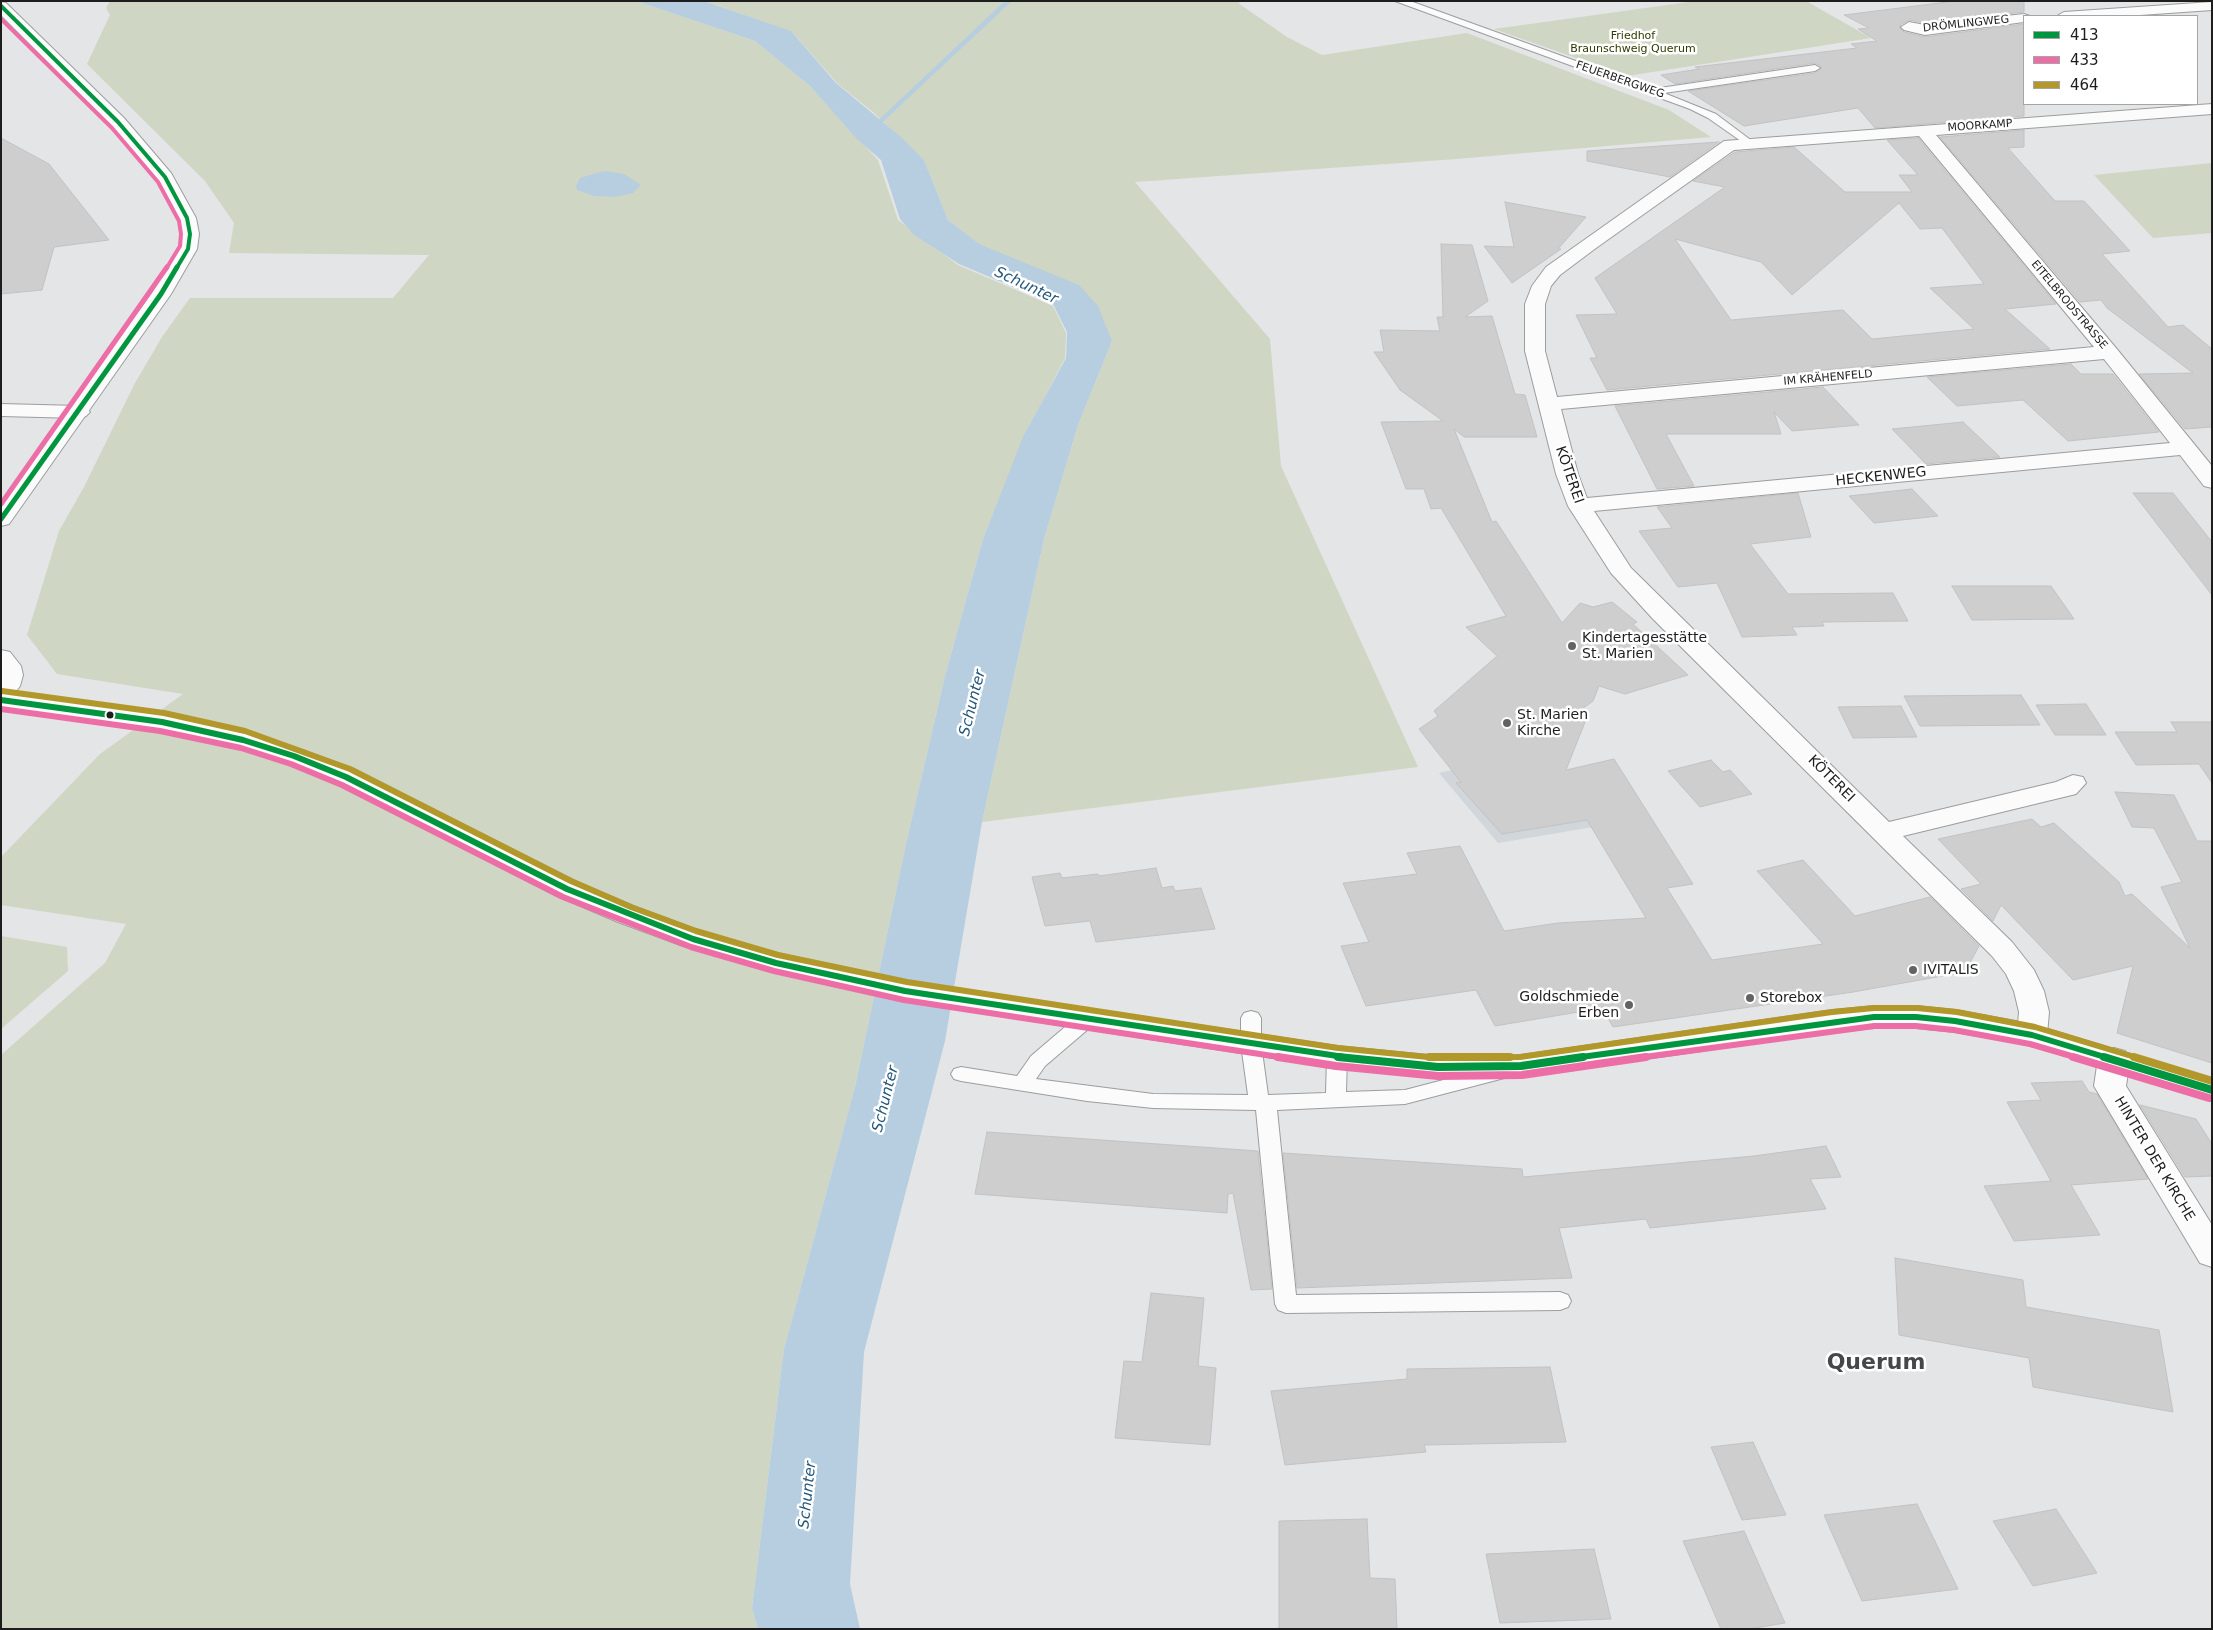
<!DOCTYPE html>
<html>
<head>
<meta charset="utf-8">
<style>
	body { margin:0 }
	#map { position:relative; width:2213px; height:1630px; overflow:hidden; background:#e3e5e6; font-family:"DejaVu Sans",sans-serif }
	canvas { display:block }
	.frame { position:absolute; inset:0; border:2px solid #1d1d1e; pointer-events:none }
	.legend { position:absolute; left:2023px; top:15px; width:175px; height:90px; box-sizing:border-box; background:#fff; border:1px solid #a5a5a5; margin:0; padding:6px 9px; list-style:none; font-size:15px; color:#1d1d1e }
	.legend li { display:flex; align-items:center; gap:10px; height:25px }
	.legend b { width:25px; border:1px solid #a5a5a5 }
</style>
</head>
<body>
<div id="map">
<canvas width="2213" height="1630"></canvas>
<div class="frame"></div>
<ul class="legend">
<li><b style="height:6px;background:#009640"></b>413</li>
<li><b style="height:6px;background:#ed6ea7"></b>433</li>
<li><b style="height:6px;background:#b2972b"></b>464</li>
</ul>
</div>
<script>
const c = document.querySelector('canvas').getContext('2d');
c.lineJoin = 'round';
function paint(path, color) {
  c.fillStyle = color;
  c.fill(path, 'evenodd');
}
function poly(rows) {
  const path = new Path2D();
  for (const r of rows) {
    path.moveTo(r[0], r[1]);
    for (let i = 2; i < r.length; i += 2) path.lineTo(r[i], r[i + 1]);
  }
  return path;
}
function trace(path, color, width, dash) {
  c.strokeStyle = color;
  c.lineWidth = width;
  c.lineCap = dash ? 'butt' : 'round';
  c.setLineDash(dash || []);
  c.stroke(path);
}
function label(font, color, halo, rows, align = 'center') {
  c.font = font + ' "DejaVu Sans",sans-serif';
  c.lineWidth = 5;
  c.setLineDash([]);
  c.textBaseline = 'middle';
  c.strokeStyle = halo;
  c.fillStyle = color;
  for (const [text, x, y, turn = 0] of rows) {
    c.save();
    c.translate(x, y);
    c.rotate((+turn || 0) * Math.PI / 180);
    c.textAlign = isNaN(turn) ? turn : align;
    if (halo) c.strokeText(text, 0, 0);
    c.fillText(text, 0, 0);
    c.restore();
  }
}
paint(poly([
	[1474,765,1623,822,1498,843,1439,773]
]), '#d1d6db');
paint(poly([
	[110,1,636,1,755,41,811,87,878,160,898,220,958,265,1053,306,1066,333,1065,358,1024,437,983,539,945,676,906,844,855,1087,784,1349,752,1608,758,1629,1,1629,1,1055,105,963,126,924,1,905,1,857,100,754,183,694,57,674,27,635,59,531,84,487,135,383,162,337,190,298,393,298,429,255,229,253,234,223,205,181,87,64,110,15,106,8],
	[705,1,1244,1,1238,3,1287,37,1322,55,1467,33,1669,110,1711,137,1456,159,1135,182,1270,339,1281,466,1418,767,982,822,1044,539,1078,425,1112,341,997,253,978,244,948,220,924,160,873,112,838,84,792,32],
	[1696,1,1806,1,1871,38,1627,76,1494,29],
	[2212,163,2212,233,2153,238,2094,175],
	[1,936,67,947,68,971,1,1029]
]), '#cfd6c3');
paint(poly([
	[636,1,704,1,791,31,836,83,901,137,924,160,948,220,979,244,1079,285,1098,306,1112,341,1078,425,1044,539,982,822,945,1041,864,1352,850,1584,860,1629,758,1629,752,1608,784,1349,855,1087,906,844,945,676,983,539,1023,437,1066,358,1067,332,1053,304,959,264,913,234,900,219,881,160,857,139,811,87,755,41],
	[604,171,624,174,641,185,633,193,615,197,594,196,577,190,576,186,580,178]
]), '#b7cee0');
paint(poly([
	[1005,1,1012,1,873,131,869,131,869,129,1005,1]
]), '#b7cee0');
const building = poly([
	[1955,1,2024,1,2024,12,1925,23,1909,20,1900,25,1900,28,1904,32,1925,37,2024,24,2024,116,1875,128,1858,108,1744,126,1688,91,1815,73,1822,67,1815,63,1675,84,1661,75,1699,69,1695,67,1857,48,1851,44,1877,41,1858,29,1869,28,1844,15,1955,1],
	[2024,130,2024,147,2008,148,2055,201,2084,201,2130,251,2102,254,2168,327,2183,325,2212,349,2212,427,2185,429,2139,374,2193,373,2107,308,2101,300,2080,302,1940,137,2024,130],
	[1,138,49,164,109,240,54,247,42,290,1,294,1,138],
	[1918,138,2056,304,2005,309,2050,349,1607,390,1590,358,1597,358,1576,315,1617,314,1595,278,1725,187,1693,181,1735,152,1794,147,1845,192,1912,192,1899,175,1918,175,1887,140,1918,138],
	[1899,203,1920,229,1942,228,1984,284,1930,288,1974,329,1872,339,1843,310,1731,320,1675,239,1761,262,1792,295,1899,203],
	[1719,142,1670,177,1587,161,1587,151,1719,142],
	[1505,202,1586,217,1558,249,1561,249,1512,283,1484,246,1514,247,1505,202],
	[1441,244,1472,245,1488,301,1465,317,1492,316,1515,394,1525,395,1537,437,1464,437,1454,429,1492,522,1496,521,1562,623,1580,603,1593,607,1612,602,1637,622,1633,624,1688,675,1625,694,1599,686,1593,701,1582,709,1587,717,1566,770,1614,759,1693,884,1667,888,1712,960,1823,944,1757,871,1803,860,1855,916,1930,897,1979,946,1965,972,1853,992,1613,1027,1602,1008,1495,1026,1476,990,1366,1006,1341,946,1369,942,1343,883,1417,874,1407,853,1460,846,1504,931,1558,923,1646,918,1587,820,1502,834,1456,783,1461,782,1419,729,1438,716,1434,711,1497,656,1466,627,1506,616,1441,508,1431,509,1424,489,1406,489,1381,422,1443,421,1400,390,1374,352,1384,352,1380,330,1440,331,1437,317,1443,317,1441,244],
	[2071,364,2081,374,2113,374,2159,432,2068,441,2023,400,1957,406,1927,377,2071,364],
	[1823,387,1859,425,1792,431,1774,412,1781,434,1666,434,1694,486,1657,489,1615,406,1823,387],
	[1963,422,2000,457,1926,464,1892,429,1963,422],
	[1912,489,1938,516,1874,523,1849,496,1912,489],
	[1798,493,1811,537,1750,544,1788,594,1893,593,1908,621,1822,622,1824,626,1792,627,1797,635,1742,637,1717,583,1678,587,1639,531,1672,528,1657,507,1798,493],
	[2133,493,2173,493,2212,542,2212,595,2133,493],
	[1952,586,2051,586,2074,619,1972,620,1952,586],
	[2021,695,2040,725,1920,726,1904,696,2021,695],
	[2086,704,2106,735,2055,735,2036,705,2086,704],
	[1901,706,1917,737,1853,738,1838,707,1901,706],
	[2171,722,2212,722,2212,783,2199,764,2136,765,2115,732,2177,732,2171,722],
	[1711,760,1723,772,1730,770,1752,794,1700,807,1668,771,1711,760],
	[2115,792,2174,795,2197,841,2212,841,2212,1063,2117,1033,2133,966,2073,980,2001,905,1993,921,1961,889,1981,884,1938,839,2032,819,2041,827,2054,823,2119,882,2125,896,2132,894,2190,948,2161,887,2182,882,2154,828,2132,827,2115,792],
	[1156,868,1162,888,1173,886,1175,891,1201,888,1215,929,1096,942,1090,921,1045,926,1032,877,1060,873,1062,878,1098,874,1099,876,1156,868],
	[2082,1081,2089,1092,2097,1094,2148,1179,2071,1185,2100,1235,2014,1241,1984,1186,2051,1181,2007,1102,2041,1100,2031,1083,2082,1081],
	[2140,1105,2196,1119,2212,1144,2212,1176,2185,1177,2140,1105],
	[987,1132,1258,1151,1272,1289,1251,1290,1233,1193,1228,1194,1227,1213,975,1194,987,1132],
	[1826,1146,1841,1177,1810,1179,1826,1209,1650,1228,1646,1219,1559,1228,1572,1278,1297,1288,1283,1153,1522,1169,1523,1177,1754,1156,1826,1146],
	[1895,1258,2023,1280,2026,1307,2159,1330,2173,1412,2033,1387,2029,1358,1899,1335,1895,1258],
	[1151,1293,1204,1298,1198,1366,1216,1368,1210,1445,1115,1438,1124,1361,1142,1362,1151,1293],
	[1550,1367,1566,1442,1424,1445,1426,1452,1285,1465,1271,1391,1407,1379,1407,1369,1550,1367],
	[1753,1442,1765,1469,1786,1515,1742,1520,1711,1447,1753,1442],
	[1917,1504,1958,1589,1862,1601,1824,1515,1917,1504],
	[2056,1509,2097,1573,2033,1586,1993,1521,2056,1509],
	[1367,1519,1370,1578,1395,1579,1397,1629,1279,1629,1279,1521,1367,1519],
	[1744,1531,1785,1623,1749,1629,1721,1629,1683,1541,1744,1531],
	[1594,1549,1611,1619,1500,1623,1486,1554,1594,1549]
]);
paint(building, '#cececf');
trace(building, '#c1c2c3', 1);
const service = poly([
	[1395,1,1410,1,1653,89,1815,65,1820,68,1815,71,1664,93,1716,114,1752,141,1752,145,1748,146,1708,118,1690,109,1395,1],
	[1251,1011,1258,1013,1261,1018,1261,1044,1268,1095,1326,1093,1327,1057,1330,1052,1337,1050,1344,1052,1347,1057,1346,1092,1405,1090,1501,1065,1508,1067,1511,1072,1508,1077,1405,1104,1277,1110,1296,1295,1560,1292,1568,1295,1571,1301,1568,1307,1560,1310,1286,1313,1278,1310,1275,1304,1256,1110,1153,1108,1087,1101,961,1081,954,1079,951,1074,954,1069,961,1067,1017,1076,1031,1056,1079,1015,1086,1013,1093,1015,1096,1020,1093,1025,1045,1066,1036,1079,1153,1094,1248,1095,1241,1044,1241,1018,1244,1013,1251,1011]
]);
const minor = poly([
	[2212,2,2212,10,2126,16,2057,16,2064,12,2212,2],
	[2024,14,2030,16,2024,16,2024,22,1925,35,1904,30,1901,27,1909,22,1925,25,2024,14],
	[2212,104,2212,114,1936,135,2116,348,2212,466,2212,488,2204,486,2180,455,1594,511,1631,568,1889,822,2056,782,2073,775,2083,777,2086,783,2076,794,1903,836,2012,942,2034,970,2044,991,2049,1012,2047,1035,2043,1043,2032,1046,2021,1043,2017,1035,2019,1012,2014,991,2006,974,1992,956,1653,619,1611,573,1568,506,1556,474,1525,351,1525,304,1532,286,1546,267,1724,141,2212,104],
	[1919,136,2094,347,1557,397,1545,351,1545,304,1551,286,1560,275,1596,248,1734,150,1919,136],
	[2104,359,2170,443,1587,498,1578,474,1561,409,2104,359],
	[1,404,79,406,86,408,90,412,86,416,79,418,1,416,1,404],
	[2114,1048,2125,1051,2130,1059,2126,1086,2212,1225,2212,1267,2200,1263,2094,1086,2098,1059,2103,1051,2114,1048]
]);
const secondary = poly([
	[1,2,6,3,124,118,171,173,196,218,199,234,197,249,171,294,9,524,1,526,1,503,152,293,179,249,181,234,178,218,157,179,112,126,1,15,1,2],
	[1,650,10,652,21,666,23,675,20,686,14,694,162,714,252,734,303,750,356,771,577,882,638,908,703,932,777,953,905,981,1337,1046,1438,1056,1521,1055,1833,1010,1874,1006,1916,1006,1955,1010,2032,1024,2212,1079,2212,1101,2030,1045,1955,1032,1916,1028,1874,1028,1833,1032,1521,1077,1438,1078,1337,1068,905,1001,765,970,683,946,618,922,557,896,336,783,285,762,236,746,162,730,1,708,1,650]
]);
trace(service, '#9c9d9e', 2);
trace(minor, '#9c9d9e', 2);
trace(secondary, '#9c9d9e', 2);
paint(service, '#fbfbfb');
paint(minor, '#fbfbfb');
paint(secondary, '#fbfbfb');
trace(poly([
	[1,6,118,122,165,177,187,218,190,234,188,249,176,269]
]), '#009640', 4);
trace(poly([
	[1,519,161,294,177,267]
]), '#009640', 5);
trace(poly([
	[1,700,162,722,243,740,294,756,346,777,567,889,693,939,776,963,905,991,1351,1058],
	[1574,1058,1874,1017,1916,1017,1955,1021,2032,1035,2108,1058]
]), '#009640', 6);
trace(poly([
	[1338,1057,1438,1067,1521,1066,1583,1057],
	[2104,1057,2212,1090]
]), '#009640', 8);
trace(poly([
	[1,19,112,128,158,182,179,221,181,234,180,246,166,269]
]), '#ed6ea7', 4);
trace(poly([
	[1,504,167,267]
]), '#ed6ea7', 5);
trace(poly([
	[1,709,160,731,241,748,291,764,342,785,563,897,691,947,774,971,904,1000,1286,1058],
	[1637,1058,1874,1026,1916,1026,1954,1030,2030,1044,2078,1058]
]), '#ed6ea7', 6);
trace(poly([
	[1278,1057,1336,1066,1438,1076,1522,1075,1646,1057],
	[2073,1057,2209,1098]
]), '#ed6ea7', 8);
trace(poly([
	[2,691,164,713,245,731,350,769,571,881,631,907,696,931,778,955,907,982,1338,1048,1438,1058,1520,1057,1832,1012,1874,1008,1917,1008,1957,1012,2035,1027,2138,1058]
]), '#b2972b', 6);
trace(poly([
	[1429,1057,1510,1057],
	[2134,1057,2212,1081]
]), '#b2972b', 8);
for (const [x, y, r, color] of [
	[1572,646,5,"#626364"],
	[110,715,4.5,"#1d1d1e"],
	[1507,723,5,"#626364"],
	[1913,970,5,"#626364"],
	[1750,998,5,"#626364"],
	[1629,1005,5,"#626364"]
]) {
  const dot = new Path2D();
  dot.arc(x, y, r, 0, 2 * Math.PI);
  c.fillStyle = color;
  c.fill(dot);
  trace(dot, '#fff', 2);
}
label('11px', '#1d1d1e', '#fff', [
	["DRÖMLINGWEG",1966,24,-6],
	["FEUERBERGWEG",1620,80,19],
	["MOORKAMP",1980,126,-4],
	["EITELBRODSTRASSE",2069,305,50],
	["IM KRÄHENFELD",1828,378,-5]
]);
label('11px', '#2e3a00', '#fff', [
	["Friedhof",1633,36],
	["Braunschweig Querum",1633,49]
]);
label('14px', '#1d1d1e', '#fff', [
	["KÖTEREI",1569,475,71],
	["HECKENWEG",1881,477,-6],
	["KÖTEREI",1831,779,45],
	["HINTER DER KIRCHE",2154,1159,59]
]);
label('14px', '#1d1d1e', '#fff', [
	["Kindertagesstätte",1582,638],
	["St. Marien",1582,654],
	["St. Marien",1517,715],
	["Kirche",1517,731],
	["IVITALIS",1923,970],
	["Goldschmiede",1619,997,"right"],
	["Erben",1619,1013,"right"],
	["Storebox",1760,998]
], 'left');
label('italic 15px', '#24577a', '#fff', [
	["Schunter",1026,286,25],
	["Schunter",973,703,-76],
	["Schunter",886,1099,-76],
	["Schunter",808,1495,-84]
]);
label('bold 22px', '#454749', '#fff', [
	["Querum",1876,1363]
]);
</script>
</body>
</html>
